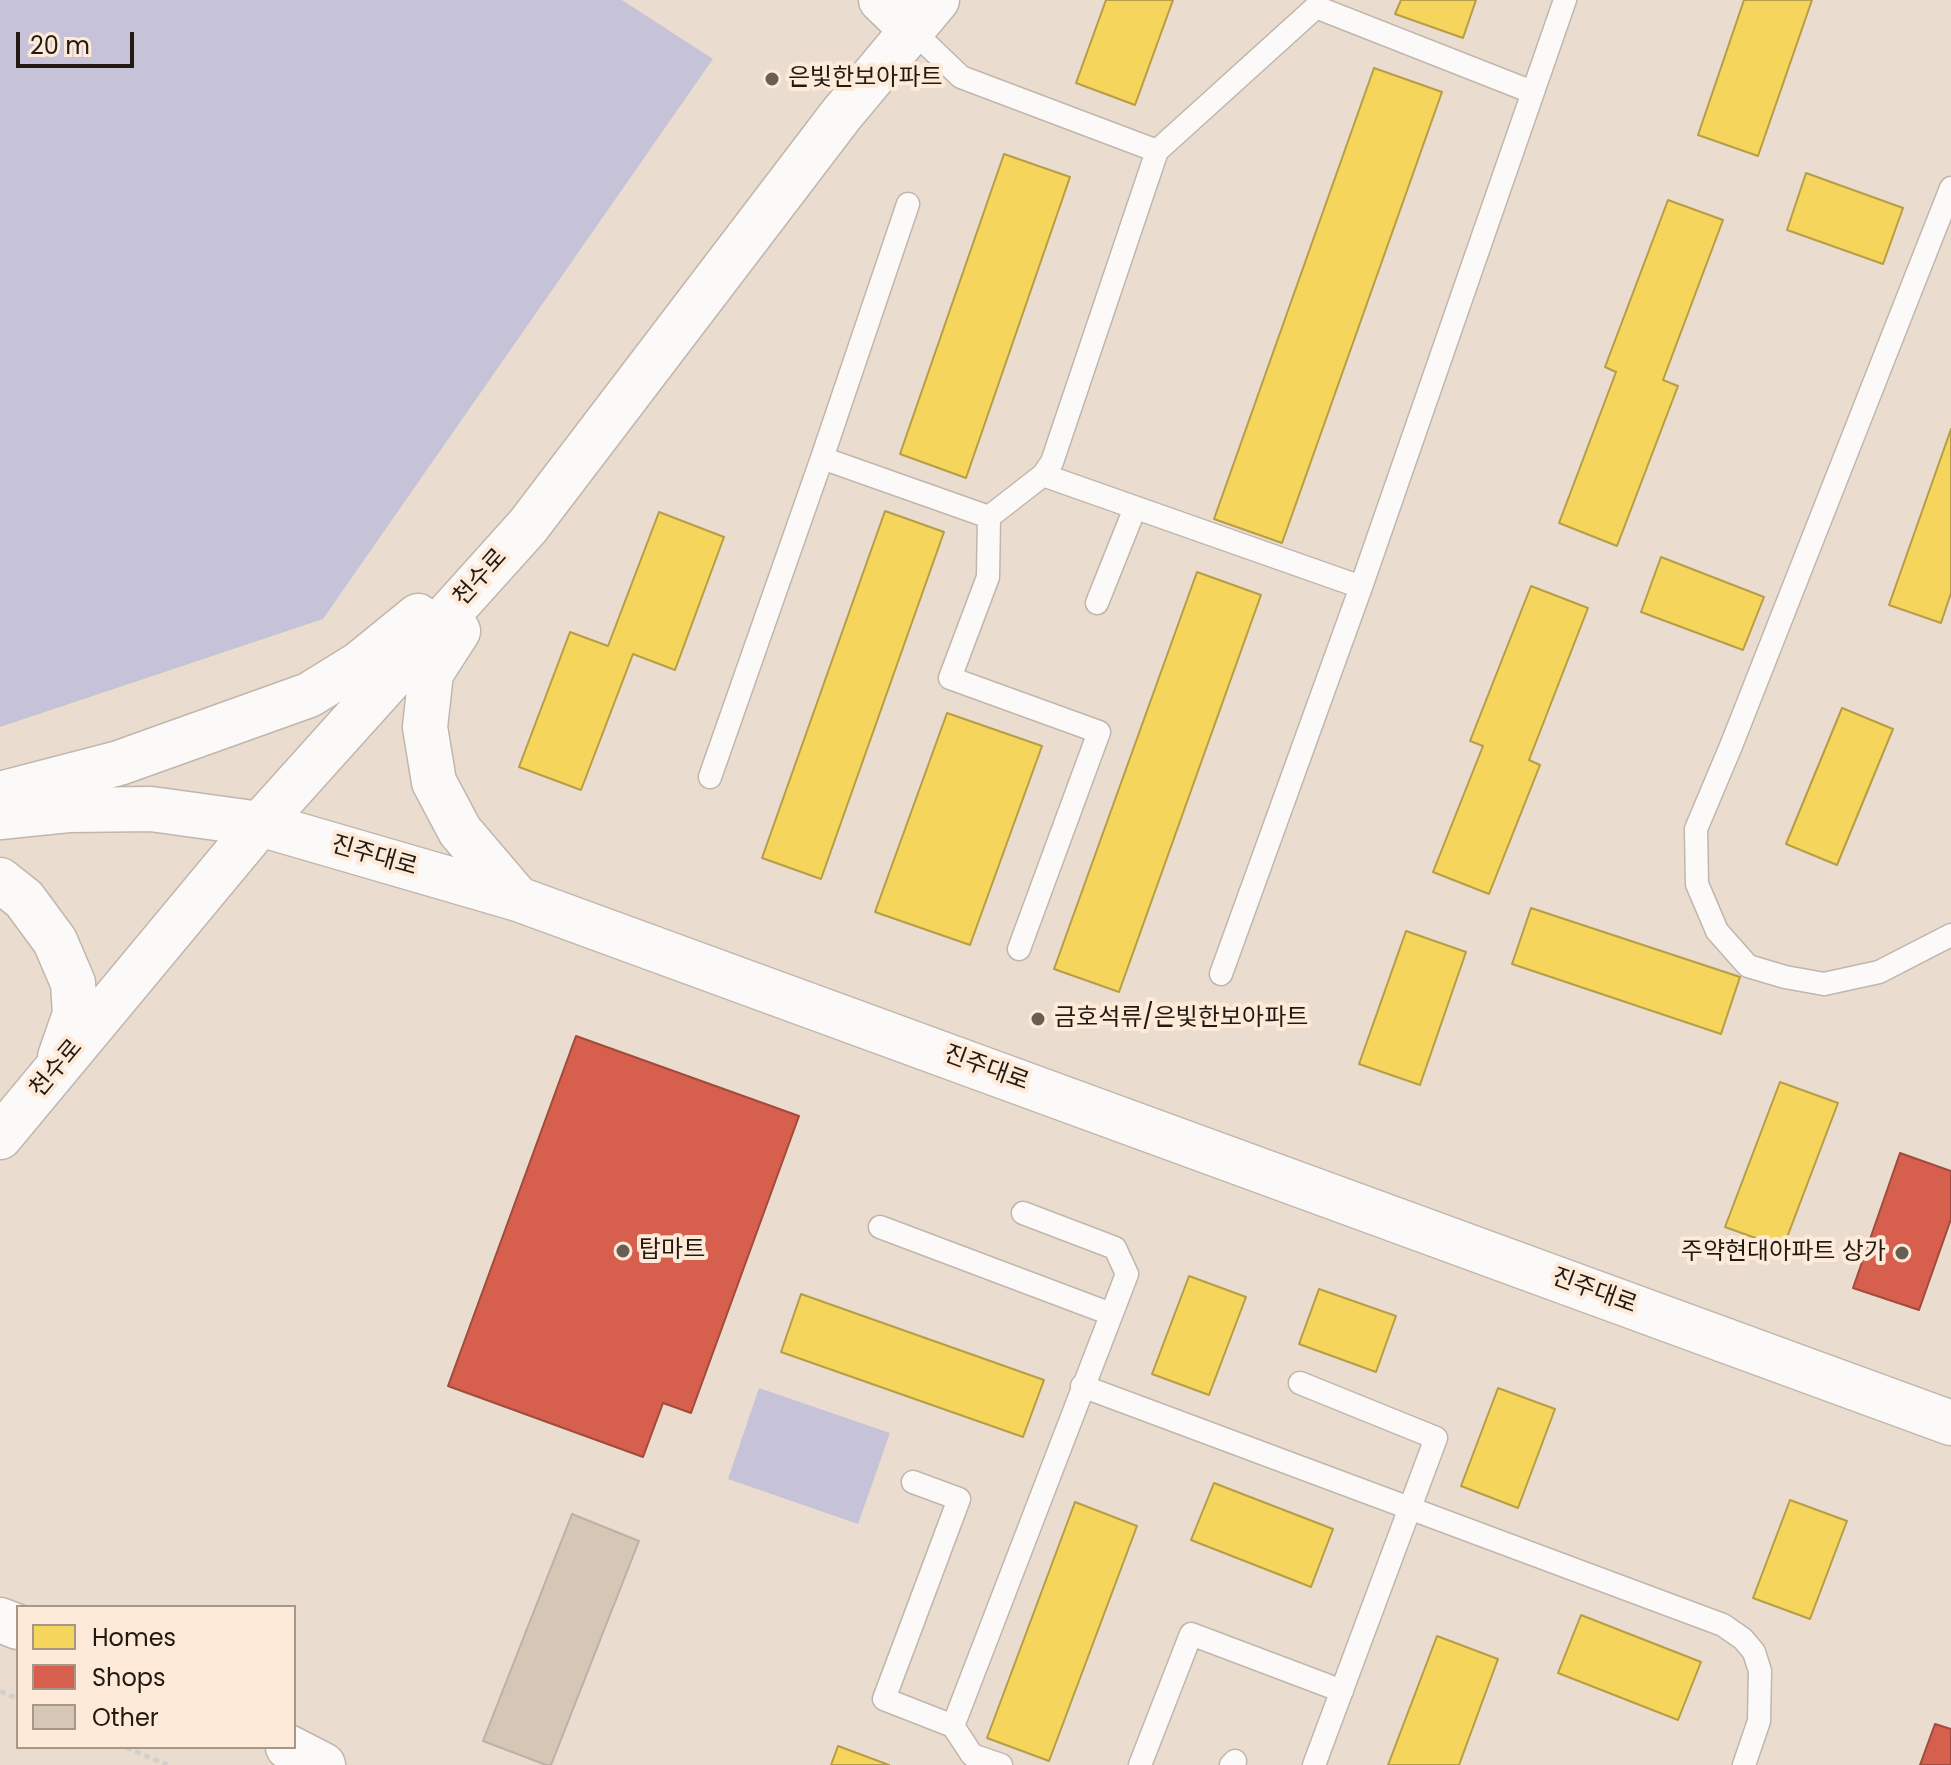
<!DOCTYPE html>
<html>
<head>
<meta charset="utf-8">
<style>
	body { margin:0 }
	#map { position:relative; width:1951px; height:1765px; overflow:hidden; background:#eaddd0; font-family:Poppins,sans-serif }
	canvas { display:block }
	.legend { position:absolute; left:16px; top:1605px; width:280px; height:144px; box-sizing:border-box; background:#feead8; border:2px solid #a69789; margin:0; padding:10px 14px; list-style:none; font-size:24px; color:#221a12 }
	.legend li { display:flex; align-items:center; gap:16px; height:40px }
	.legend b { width:40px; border:2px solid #a69789 }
	.scale { position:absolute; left:16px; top:32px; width:118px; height:36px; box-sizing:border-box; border:4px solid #221a12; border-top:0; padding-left:10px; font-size:24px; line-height:28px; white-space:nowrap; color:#221a12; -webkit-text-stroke:6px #feead8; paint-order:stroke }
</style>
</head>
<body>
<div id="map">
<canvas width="1951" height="1765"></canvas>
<ul class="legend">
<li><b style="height:22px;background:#f6d55c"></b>Homes</li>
<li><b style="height:22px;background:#d6604d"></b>Shops</li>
<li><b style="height:22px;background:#d6c6b6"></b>Other</li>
</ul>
<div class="scale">20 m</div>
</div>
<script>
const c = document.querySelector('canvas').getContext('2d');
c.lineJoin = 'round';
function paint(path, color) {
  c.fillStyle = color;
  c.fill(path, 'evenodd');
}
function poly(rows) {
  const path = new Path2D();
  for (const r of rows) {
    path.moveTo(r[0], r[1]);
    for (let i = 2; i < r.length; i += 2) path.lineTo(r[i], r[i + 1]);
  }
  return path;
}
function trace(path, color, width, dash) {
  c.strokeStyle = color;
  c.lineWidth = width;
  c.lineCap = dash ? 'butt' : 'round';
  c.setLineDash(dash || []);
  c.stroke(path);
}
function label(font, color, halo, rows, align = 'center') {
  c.font = font + ' Poppins,"Noto Sans KR",sans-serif';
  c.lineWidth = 8;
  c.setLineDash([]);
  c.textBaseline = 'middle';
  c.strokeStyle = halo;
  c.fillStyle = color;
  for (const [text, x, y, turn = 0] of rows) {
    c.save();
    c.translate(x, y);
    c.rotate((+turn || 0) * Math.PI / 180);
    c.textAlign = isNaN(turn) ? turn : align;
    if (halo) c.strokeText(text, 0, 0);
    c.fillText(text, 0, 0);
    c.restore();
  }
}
paint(poly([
	[0,0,622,0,713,59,323,619,0,727],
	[759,1388,890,1433,858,1524,728,1479]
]), '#c6c3d8');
const homes = poly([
	[1106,0,1173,0,1135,105,1076,83,1106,0],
	[1401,0,1476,0,1463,38,1395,14,1401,0],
	[1744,0,1812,0,1758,156,1698,135,1744,0],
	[1374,68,1442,92,1282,543,1214,519,1374,68],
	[1004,154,1070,177,966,478,900,454,1004,154],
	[1806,173,1903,208,1883,264,1787,230,1806,173],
	[1668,200,1723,220,1663,380,1678,386,1617,546,1559,523,1616,372,1605,367,1668,200],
	[1951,429,1951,593,1941,623,1889,605,1951,429],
	[885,511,944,532,821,879,762,858,885,511],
	[659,512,724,537,675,670,633,654,581,790,519,767,570,632,608,646,659,512],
	[1661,557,1764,597,1743,650,1641,612,1661,557],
	[1197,572,1261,595,1119,992,1054,969,1197,572],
	[1531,586,1588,608,1529,760,1540,765,1489,894,1433,872,1483,746,1470,741,1531,586],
	[1842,708,1893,729,1837,865,1786,844,1842,708],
	[947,713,1042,746,970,945,875,912,947,713],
	[1531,908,1740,977,1721,1034,1512,964,1531,908],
	[1406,931,1466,952,1420,1085,1359,1064,1406,931],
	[1780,1082,1838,1103,1783,1248,1725,1227,1780,1082],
	[1189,1276,1246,1297,1209,1395,1152,1374,1189,1276],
	[1319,1289,1396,1316,1376,1372,1299,1344,1319,1289],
	[801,1294,1044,1380,1023,1437,781,1352,801,1294],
	[1498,1388,1555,1409,1518,1508,1461,1486,1498,1388],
	[1214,1483,1333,1529,1311,1587,1191,1540,1214,1483],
	[1790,1500,1847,1521,1810,1619,1753,1598,1790,1500],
	[1075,1502,1137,1526,1049,1761,987,1738,1075,1502],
	[1581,1615,1701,1662,1678,1720,1558,1673,1581,1615],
	[1437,1636,1498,1659,1459,1765,1388,1765,1437,1636],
	[838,1746,889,1765,831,1765,838,1746]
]);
paint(homes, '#f6d55c');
trace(homes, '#b69d46', 2);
const shops = poly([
	[576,1036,799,1116,691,1413,663,1403,643,1457,448,1386,576,1036],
	[1900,1153,1951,1171,1951,1219,1919,1310,1853,1288,1900,1153],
	[1935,1724,1951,1729,1951,1765,1920,1765,1935,1724]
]);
paint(shops, '#d6604d');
trace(shops, '#a04b3b', 2);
const building = poly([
	[572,1514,639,1541,551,1765,546,1765,483,1741,572,1514]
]);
paint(building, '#d6c6b6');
trace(building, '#bbb1a7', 2);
const lane = poly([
	[912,30,961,77,1157,151],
	[1951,188,1731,746,1696,829,1697,884,1717,931,1748,966,1785,977,1824,984,1879,972,1951,935],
	[822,458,989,517],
	[1043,475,1361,587],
	[1097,603,1135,508],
	[710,777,822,458,908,204],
	[1019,949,1099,732,950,678,988,577,989,517,1043,475,1052,462,1157,151,1316,7,1532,92],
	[1221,974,1361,587,1565,0],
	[880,1227,1111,1314],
	[1300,1383,1436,1438,1314,1765],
	[1082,1386,1723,1625,1743,1639,1754,1652,1760,1671,1759,1721,1744,1765],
	[913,1482,959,1499,884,1699,953,1726,972,1755,1001,1765],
	[953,1726,1127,1274,1115,1248,1023,1213],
	[1140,1765,1191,1634,1342,1691],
	[1231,1765,1235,1761]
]);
const street = poly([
	[881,0,912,30]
]);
const secondary = poly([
	[458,631,431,673,425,727,434,782,460,831,518,899],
	[0,794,119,763,309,695,359,664,418,616],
	[0,817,68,810,151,809,260,824,518,899,1951,1423],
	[0,880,24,899,55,941,73,983,75,1014,60,1057],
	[0,1137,260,824,528,526,841,115,937,0],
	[0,1620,18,1627],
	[288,1747,323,1765]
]);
trace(lane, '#c1b6ac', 25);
trace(street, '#c1b6ac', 47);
trace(secondary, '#c1b6ac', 47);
trace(poly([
	[0,1691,18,1699],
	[126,1747,167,1765]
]), '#d4cfcc', 5, [6, 4]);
trace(lane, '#fcfaf8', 22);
trace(street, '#fcfaf8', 44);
trace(secondary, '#fcfaf8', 44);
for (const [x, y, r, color] of [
	[772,79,8,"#685e54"],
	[1038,1019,8,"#685e54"],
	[623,1251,8,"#685e54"],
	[1902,1253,8,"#685e54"]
]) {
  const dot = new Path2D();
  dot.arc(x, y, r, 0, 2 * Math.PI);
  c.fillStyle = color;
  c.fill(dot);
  trace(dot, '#feead8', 3);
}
label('24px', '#221a12', '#feead8', [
	["은빛한보아파트",788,79],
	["금호석류/은빛한보아파트",1054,1019],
	["탑마트",639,1251],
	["주약현대아파트 상가",1886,1253,"right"]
], 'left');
label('24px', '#221a12', '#feead8', [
	["천수로",481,578,-48],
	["진주대로",374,857,16],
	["천수로",57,1069,-50],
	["진주대로",986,1069,20],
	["진주대로",1594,1292,20]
]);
</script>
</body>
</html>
